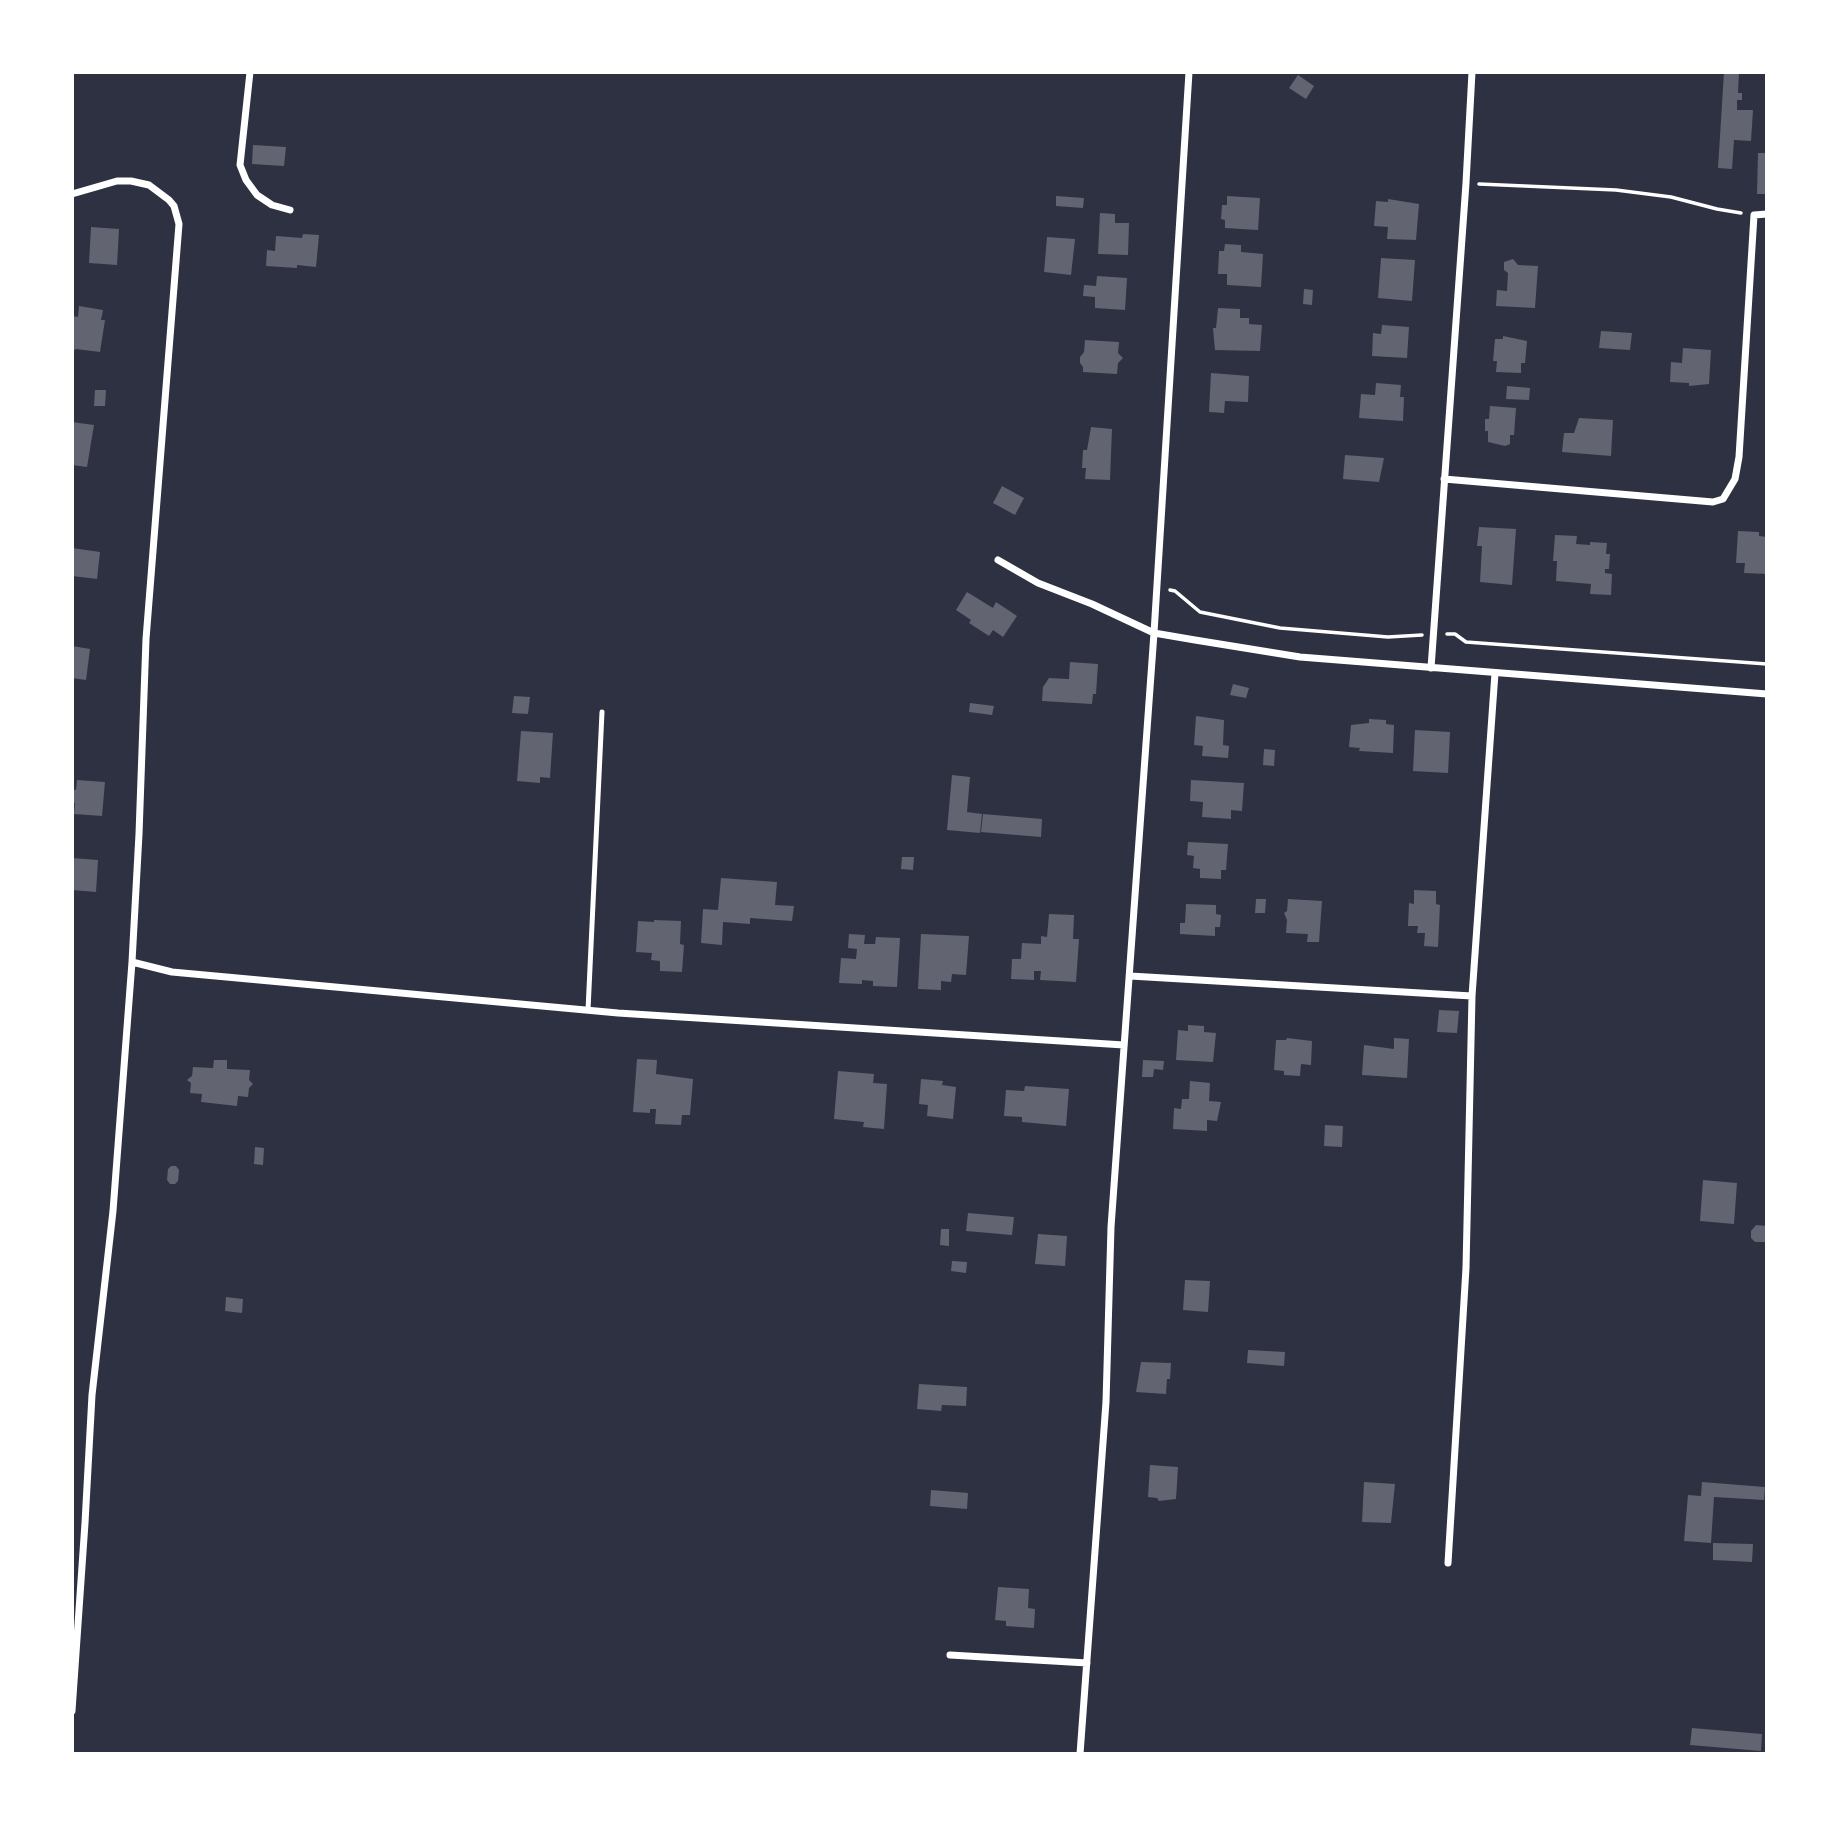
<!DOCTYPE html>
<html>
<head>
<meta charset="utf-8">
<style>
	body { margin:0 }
	#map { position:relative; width:1839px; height:1826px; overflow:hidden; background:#2d3142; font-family:"Roboto Serif",serif }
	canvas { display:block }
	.frame { position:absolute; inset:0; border:74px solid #fff; pointer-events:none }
</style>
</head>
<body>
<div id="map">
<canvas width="1839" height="1826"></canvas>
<div class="frame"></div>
</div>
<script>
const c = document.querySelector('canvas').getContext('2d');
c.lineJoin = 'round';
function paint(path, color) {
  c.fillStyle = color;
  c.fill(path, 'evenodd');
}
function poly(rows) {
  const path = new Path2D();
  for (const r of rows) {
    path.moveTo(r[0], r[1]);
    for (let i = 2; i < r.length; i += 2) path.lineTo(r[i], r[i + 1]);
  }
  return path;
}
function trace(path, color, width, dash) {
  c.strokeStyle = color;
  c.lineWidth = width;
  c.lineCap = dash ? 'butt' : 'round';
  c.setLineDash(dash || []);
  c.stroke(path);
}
paint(poly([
	[1724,72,1739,72,1738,93,1742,93,1742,100,1737,100,1737,110,1753,110,1751,141,1734,140,1732,169,1718,168],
	[1298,75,1314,86,1306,99,1289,88],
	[253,145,286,147,284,166,252,164],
	[1758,153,1767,153,1767,194,1757,194],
	[1056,196,1084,198,1083,208,1056,206],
	[1227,196,1260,198,1258,230,1225,228,1225,220,1221,219,1222,205,1227,205],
	[1388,199,1419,204,1416,240,1387,239,1388,227,1374,226,1376,201,1388,202],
	[1100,213,1115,214,1115,223,1129,223,1128,255,1098,254],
	[91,227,119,229,117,265,89,263],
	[303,234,319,235,316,267,297,265,297,268,266,266,267,250,275,251,276,236,302,238],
	[1047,237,1075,239,1071,275,1044,272],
	[1225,244,1241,245,1241,252,1263,254,1261,287,1227,285,1227,274,1218,274,1219,251,1224,251],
	[1381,258,1415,260,1412,301,1378,298],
	[1513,259,1518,265,1538,266,1535,308,1496,306,1497,290,1507,291,1508,273,1504,270,1504,262],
	[1097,276,1127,278,1125,310,1095,308,1095,297,1083,296,1084,285,1096,286],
	[1304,289,1313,290,1312,305,1303,304],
	[79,306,103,310,101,320,105,320,100,352,76,349,72,351,72,316,78,317],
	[1218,308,1240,309,1240,318,1249,318,1249,324,1262,325,1260,351,1215,350,1213,328,1216,328],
	[1382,325,1409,327,1407,358,1372,356,1373,333,1381,334],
	[1601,331,1632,333,1630,350,1599,348],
	[1503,336,1527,341,1525,363,1521,363,1521,373,1496,372,1497,361,1493,361,1495,339,1503,339],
	[1085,340,1119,342,1118,353,1123,358,1118,363,1117,374,1083,372,1083,367,1080,363,1080,357,1084,352],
	[1683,348,1711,350,1709,384,1689,386,1689,383,1670,382,1671,362,1682,363],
	[1211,373,1249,376,1248,402,1225,401,1224,413,1209,412],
	[1376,383,1401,385,1400,397,1404,397,1403,421,1359,418,1361,394,1375,395],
	[1507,386,1530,388,1529,400,1506,399],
	[95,390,106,390,105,406,94,406],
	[1490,406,1516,408,1514,435,1510,435,1510,444,1505,446,1488,442,1488,431,1485,431,1485,419,1489,419],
	[1579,418,1613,420,1611,456,1562,452,1564,433,1574,433],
	[72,422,94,425,87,467,72,465],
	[1091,427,1112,429,1110,480,1085,479,1086,468,1082,468,1083,450,1087,450],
	[1345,455,1384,458,1379,482,1343,479],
	[1002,486,1024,498,1015,515,993,503],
	[1479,527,1516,529,1512,585,1480,582,1482,546,1477,546],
	[1738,531,1759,532,1759,536,1767,537,1767,574,1744,573,1745,563,1736,563],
	[1555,535,1577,536,1576,544,1590,545,1590,542,1607,543,1606,554,1610,554,1609,569,1605,569,1605,573,1612,574,1611,595,1590,594,1591,584,1556,581,1557,561,1553,561],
	[72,548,100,552,97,579,72,576],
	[967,592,993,608,996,602,1017,616,1003,637,993,630,989,636,969,623,971,620,956,610],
	[72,646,90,649,86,680,72,678],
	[1070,662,1098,664,1096,694,1093,694,1092,704,1042,701,1043,687,1049,678,1069,679],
	[1233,684,1249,688,1246,698,1230,695],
	[514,696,530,697,528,714,512,713],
	[970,703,994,706,992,715,969,712],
	[1196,716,1224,720,1223,745,1229,746,1228,758,1202,756,1203,746,1194,745],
	[1369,719,1386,720,1386,724,1394,725,1393,753,1359,751,1360,748,1349,747,1351,725,1369,723],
	[1415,730,1450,732,1448,773,1413,771],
	[521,731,553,733,550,778,540,777,540,783,517,781],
	[1264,749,1275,750,1274,766,1263,765],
	[952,775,970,777,967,812,982,814,980,833,947,830],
	[77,780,105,782,102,816,74,814,75,803,72,803,72,789,76,790],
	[1191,780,1244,783,1242,811,1231,810,1231,819,1202,817,1203,802,1190,801],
	[983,814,1042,819,1041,837,981,832],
	[1188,842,1228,844,1226,870,1221,870,1221,879,1200,878,1200,869,1193,868,1194,856,1187,855],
	[902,857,914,857,913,870,901,869],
	[72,858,98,860,96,892,72,890],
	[721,878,777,882,775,905,794,906,792,921,750,918,750,924,723,922,722,945,701,943,703,909,718,910],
	[1414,890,1436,891,1436,904,1440,905,1438,947,1424,946,1425,933,1417,933,1418,926,1408,926,1409,903,1414,904],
	[1256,899,1266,899,1265,913,1255,913],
	[1288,899,1322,901,1319,942,1307,942,1308,934,1286,933,1287,920,1284,913,1287,911],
	[1186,904,1216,905,1216,914,1221,915,1220,927,1215,927,1215,936,1180,934,1180,923,1185,923],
	[1049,914,1074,915,1073,939,1079,939,1076,982,1040,980,1041,971,1034,971,1034,980,1011,979,1012,959,1021,959,1022,943,1041,944,1041,936,1047,937],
	[654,920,681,921,680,944,684,945,682,972,660,971,660,961,651,960,652,953,636,952,638,921,654,922],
	[849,934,865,935,864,944,875,944,876,937,900,938,897,987,873,986,873,981,862,980,862,984,839,983,841,958,856,959,857,949,848,948],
	[921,934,969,936,966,975,952,974,951,982,941,981,941,990,918,989],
	[1439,1010,1459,1011,1457,1033,1437,1032],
	[1188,1025,1204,1026,1204,1032,1216,1033,1213,1062,1176,1060,1178,1030,1188,1031],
	[1287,1038,1312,1041,1311,1065,1301,1064,1300,1076,1284,1075,1284,1071,1274,1070,1276,1040,1286,1040],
	[1394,1038,1409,1039,1407,1078,1362,1075,1364,1045,1394,1049],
	[637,1059,657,1060,656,1074,693,1079,690,1115,682,1115,681,1125,655,1124,656,1109,650,1109,650,1113,633,1112],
	[214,1060,227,1060,227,1069,250,1070,249,1080,253,1084,249,1088,248,1097,238,1096,237,1106,201,1102,202,1094,190,1093,191,1083,187,1080,192,1076,193,1067,213,1068],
	[1143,1060,1164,1061,1163,1070,1154,1069,1153,1077,1142,1077],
	[838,1071,874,1074,873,1083,887,1084,884,1129,863,1127,864,1122,834,1119],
	[921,1079,943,1081,942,1085,956,1087,953,1119,927,1116,928,1105,919,1104],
	[1190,1081,1210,1083,1209,1101,1221,1102,1217,1121,1207,1120,1207,1131,1173,1129,1174,1108,1181,1109,1182,1099,1189,1099],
	[1025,1086,1069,1089,1066,1126,1022,1122,1022,1117,1004,1116,1006,1090,1024,1091],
	[1325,1125,1343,1126,1342,1147,1324,1146],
	[255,1147,264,1148,263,1165,254,1164],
	[171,1166,176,1166,179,1170,178,1181,175,1184,170,1184,167,1180,168,1169],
	[1703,1180,1737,1183,1734,1224,1700,1221],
	[968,1213,1014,1217,1012,1235,966,1231],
	[1756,1225,1767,1226,1767,1242,1755,1242,1751,1238,1751,1231],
	[941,1229,949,1229,949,1246,940,1245],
	[1038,1234,1067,1236,1065,1266,1035,1264],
	[952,1261,967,1262,966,1273,951,1271],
	[1185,1280,1210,1281,1208,1312,1183,1310],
	[226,1297,243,1299,242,1313,225,1311],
	[1248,1350,1285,1352,1284,1366,1247,1363],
	[1141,1362,1171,1363,1170,1379,1167,1379,1166,1394,1136,1392],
	[919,1384,967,1387,966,1406,942,1405,941,1411,917,1409],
	[1150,1465,1178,1467,1176,1499,1159,1501,1157,1498,1148,1497],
	[1364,1482,1395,1484,1391,1523,1362,1522],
	[1702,1482,1765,1487,1764,1500,1714,1497,1711,1543,1684,1541,1688,1495,1701,1496],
	[931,1490,968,1493,967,1509,930,1506],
	[1713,1543,1753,1544,1752,1562,1713,1560],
	[998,1587,1029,1589,1028,1608,1035,1609,1034,1628,1006,1626,1006,1621,995,1620],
	[1692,1728,1762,1734,1761,1751,1690,1745]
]), '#626471');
trace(poly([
	[1479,184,1616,190,1671,197,1717,209,1741,213],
	[1170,590,1175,591,1200,612,1280,628,1388,637,1422,635],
	[1447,634,1455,634,1466,642,1767,664]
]), '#fff', 3.5);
trace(poly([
	[588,1010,602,712]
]), '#fff', 5);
trace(poly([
	[250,72,240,165,246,180,257,195,272,205,290,210],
	[72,194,117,181,131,181,149,185,169,200,174,206,179,224,146,639,139,834,132,962,113,1211,92,1395,85,1523,72,1711],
	[1444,479,1713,502,1723,499,1735,479,1739,457,1754,215,1767,214],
	[998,560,1038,583,1092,604,1154,633,1195,640,1300,657,1767,694],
	[1431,668,1466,183,1472,72],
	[132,962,172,972,618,1013,1124,1045],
	[1130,976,1472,996],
	[1448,1563,1466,1268,1472,996,1495,673],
	[950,1655,1087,1663],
	[1080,1754,1106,1402,1111,1227,1154,633,1189,72]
]), '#fff', 7);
</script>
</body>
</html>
